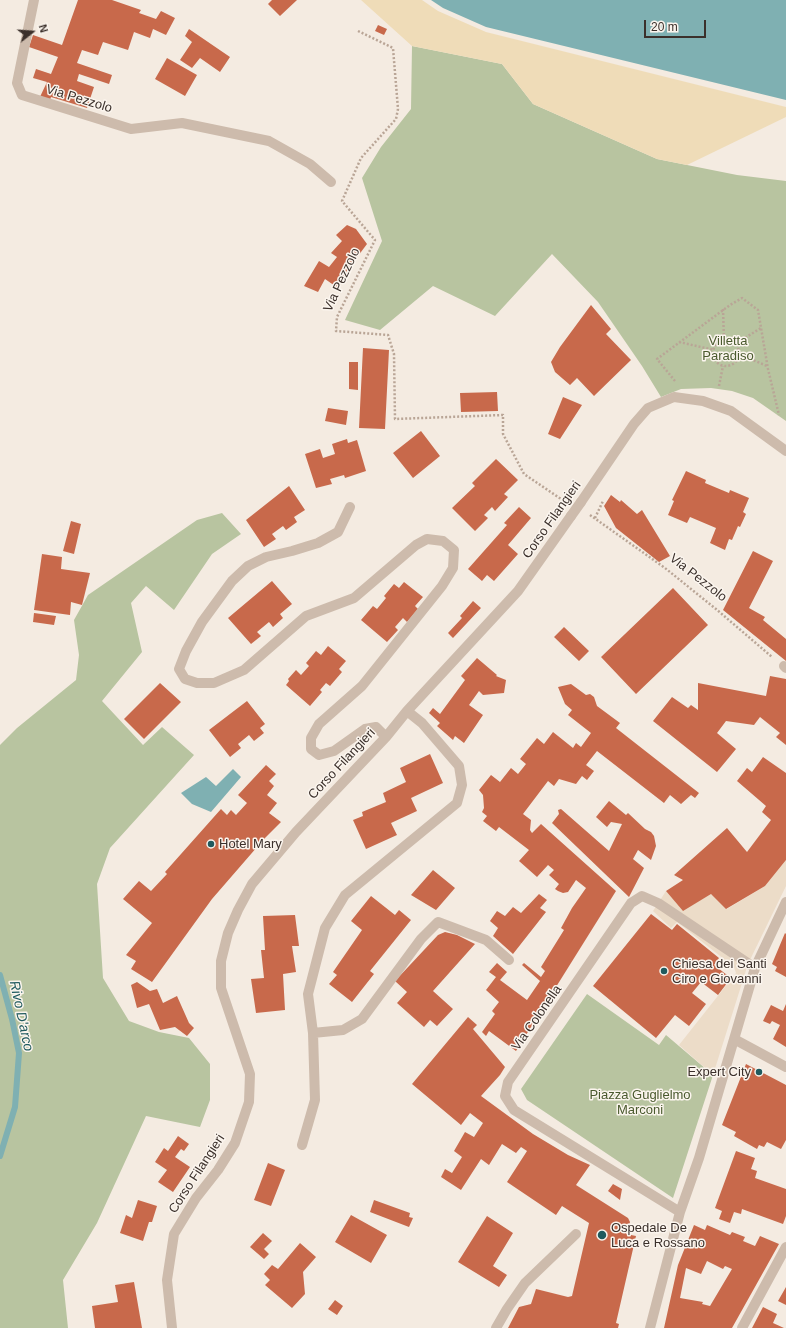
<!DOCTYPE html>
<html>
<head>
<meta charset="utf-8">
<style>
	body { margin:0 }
	#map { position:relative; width:786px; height:1328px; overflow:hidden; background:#f4ebe1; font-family:Arial,sans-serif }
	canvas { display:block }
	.north { position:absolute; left:12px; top:12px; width:40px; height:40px; -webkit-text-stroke:3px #fbf5ee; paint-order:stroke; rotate:73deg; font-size:11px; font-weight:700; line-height:16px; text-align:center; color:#3b302b }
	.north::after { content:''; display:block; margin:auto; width:14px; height:18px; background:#3b302b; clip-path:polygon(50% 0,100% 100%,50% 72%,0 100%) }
	.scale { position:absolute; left:644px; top:20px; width:62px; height:18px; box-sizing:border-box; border:2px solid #3b302b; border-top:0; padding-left:5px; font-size:12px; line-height:14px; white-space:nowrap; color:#3b302b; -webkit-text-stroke:3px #fbf5ee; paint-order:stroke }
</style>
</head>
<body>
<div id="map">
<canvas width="786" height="1328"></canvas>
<div class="north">N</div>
<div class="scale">20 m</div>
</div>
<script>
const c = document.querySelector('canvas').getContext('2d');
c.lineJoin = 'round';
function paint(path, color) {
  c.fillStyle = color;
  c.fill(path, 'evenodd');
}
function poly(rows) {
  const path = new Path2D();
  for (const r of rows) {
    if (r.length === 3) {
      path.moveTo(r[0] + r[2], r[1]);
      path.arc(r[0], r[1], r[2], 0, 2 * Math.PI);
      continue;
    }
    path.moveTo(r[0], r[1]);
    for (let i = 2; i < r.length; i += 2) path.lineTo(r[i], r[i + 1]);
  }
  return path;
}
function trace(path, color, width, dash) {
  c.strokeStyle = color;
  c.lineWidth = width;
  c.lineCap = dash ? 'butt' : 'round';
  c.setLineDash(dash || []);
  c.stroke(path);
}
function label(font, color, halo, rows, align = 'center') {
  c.font = font + ' Arial,sans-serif';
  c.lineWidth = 3;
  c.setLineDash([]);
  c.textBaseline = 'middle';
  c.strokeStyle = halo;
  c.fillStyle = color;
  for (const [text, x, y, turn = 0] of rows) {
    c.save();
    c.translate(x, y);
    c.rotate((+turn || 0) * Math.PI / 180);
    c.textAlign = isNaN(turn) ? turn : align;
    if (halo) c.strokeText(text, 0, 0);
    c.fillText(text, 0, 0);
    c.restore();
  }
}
paint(poly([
	[412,46,502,64,533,104,657,159,737,175,786,181,786,421,753,398,732,391,711,388,681,389,661,397,642,366,598,302,552,254,495,316,433,286,380,330,345,320,382,241,362,178,381,147,411,109],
	[222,513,241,534,212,554,174,610,146,586,131,603,142,652,102,701,143,745,162,727,194,755,110,848,97,884,103,978,129,1021,159,1032,189,1038,210,1064,210,1100,200,1127,146,1116,97,1223,63,1280,68,1328,0,1328,0,745,17,728,76,680,79,655,74,620,88,595,197,520],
	[587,994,659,1045,666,1035,713,1075,673,1198,527,1100,521,1089]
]), '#b8c4a0');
paint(poly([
	[361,0,422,0,438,11,486,32,786,107,786,117,687,165,657,159,533,104,502,64,412,46]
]), '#efdcb8');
paint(poly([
	[786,860,786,886,748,964,713,1075,679,1045,736,973,734,967,677,922,671,928,653,911,666,891,683,910,711,894,727,909,765,886]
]), '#ecdcc8');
paint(poly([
	[431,0,786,0,786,100,486,27,443,8],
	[233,769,241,777,211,812,192,804,181,793,206,777,216,786]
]), '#7fb0b2');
trace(poly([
	[0,975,12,1019,19,1053,15,1107,0,1156]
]), '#7fb0b2', 6);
paint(poly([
	[78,0,112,0,141,10,139,13,156,19,161,11,175,18,166,35,153,29,150,38,134,32,128,50,103,42,98,55,82,50,77,63,112,75,109,84,79,74,77,81,94,87,87,108,51,97,49,103,39,99,47,82,33,78,36,69,51,74,58,57,29,47,33,35,62,45],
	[272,0,297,0,280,16,268,4],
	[378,25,387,29,384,35,375,31],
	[189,29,230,57,220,72,200,58,192,68,180,60,192,42,185,36],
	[167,58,197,75,185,96,155,79],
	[347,225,356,229,367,244,346,272,349,275,338,288,325,279,318,292,304,286,319,261,329,267,337,257,331,253,342,241,336,235],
	[591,305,611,329,606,334,631,360,594,396,577,378,570,385,555,372,551,362,560,347],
	[363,348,389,350,385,429,359,428],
	[349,362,358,362,358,390,349,389],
	[497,392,498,411,461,412,460,393],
	[563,397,582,405,560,439,548,434],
	[328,408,348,411,346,425,325,421],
	[421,431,440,456,413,478,393,453],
	[347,439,348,443,357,440,366,471,345,478,344,475,330,479,332,484,316,488,305,454,320,449,323,458,335,454,332,444],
	[496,459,518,480,504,494,508,497,495,511,492,507,484,515,488,518,475,531,452,508,475,486,472,483],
	[686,471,706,480,705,483,729,493,730,490,749,498,743,512,746,514,740,527,738,526,732,540,729,539,725,550,710,543,716,528,690,517,687,523,668,515,674,501,672,500],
	[289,486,305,510,294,517,297,522,286,530,283,526,272,534,276,539,264,547,246,520],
	[611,495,620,502,621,500,637,514,642,510,670,556,659,562,616,528,604,506],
	[519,507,531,518,508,545,518,554,494,581,487,575,482,581,468,569,507,525,504,523],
	[71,521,81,524,74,554,63,551],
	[753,551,773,561,749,608,765,617,763,620,786,639,786,661,723,610],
	[42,554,62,557,61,569,90,573,82,605,71,602,70,615,34,610],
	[272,581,292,604,280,614,283,618,273,627,269,622,257,632,261,636,251,644,228,618],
	[404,582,423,597,415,606,418,609,407,622,403,618,395,627,398,630,387,642,361,620,373,606,377,609,386,598,384,596,394,584,399,588],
	[673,588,708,625,636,694,601,657],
	[473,601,481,608,453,638,448,633,462,618,460,616],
	[34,613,56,616,54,625,33,622],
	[564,627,589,651,579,661,554,637],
	[328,646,346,661,339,669,342,672,330,686,326,683,320,690,322,692,310,706,286,685,289,681,288,679,296,670,301,675,309,666,306,663,316,651,321,655],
	[477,658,497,675,496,676,506,680,504,693,483,695,479,691,469,705,483,715,464,743,455,736,453,740,437,726,440,723,429,713,433,708,440,714,465,680,461,676],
	[770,676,786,679,786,745,776,737,780,733,760,717,754,725,726,721,717,733,736,749,717,772,653,721,672,697,688,708,691,705,698,710,698,683,766,696],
	[160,683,181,702,144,739,124,719],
	[571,684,586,695,590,694,594,697,597,706,620,723,616,728,699,793,695,798,691,795,681,804,670,795,664,803,597,751,586,765,594,771,587,780,582,776,576,784,559,779,554,786,548,781,523,814,531,820,530,830,532,833,541,824,616,891,516,1051,489,1031,486,1036,482,1032,495,1014,492,1011,499,1002,486,990,496,977,489,972,497,963,507,972,500,980,527,1000,540,981,522,965,524,963,541,977,545,971,541,967,564,930,561,928,572,908,586,888,576,880,568,892,563,893,558,891,555,889,559,884,549,875,554,870,548,865,537,877,519,861,529,850,499,827,496,831,483,821,487,816,482,812,484,808,483,795,479,790,491,775,500,782,511,768,518,774,526,764,520,759,537,738,544,744,553,732,573,748,576,743,581,747,591,733,568,715,572,710,565,704,558,687],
	[247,701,265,724,260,728,264,733,254,741,249,735,238,744,241,748,230,757,209,730],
	[430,754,443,783,411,798,417,811,391,823,397,835,366,849,353,820,363,816,362,812,386,802,383,793,406,782,400,768],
	[763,757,786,773,786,860,765,886,726,909,711,894,683,911,666,891,683,880,674,875,727,828,747,852,771,820,762,812,766,806,737,781,747,768,752,772],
	[266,765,276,774,269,781,274,786,267,795,277,803,269,813,281,822,264,839,212,899,152,982,131,969,136,961,126,955,152,923,123,899,139,881,151,891,167,874,165,872,221,809,227,815,231,810,236,815,247,803,238,795],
	[609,801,626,815,628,813,645,829,651,832,654,836,656,846,651,860,638,850,633,859,644,868,629,897,552,823,559,814,558,810,561,809,609,851,622,824,611,822,607,827,596,817],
	[433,870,455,888,436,910,411,895],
	[539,894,547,900,540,908,546,912,513,954,493,936,498,928,490,921,497,911,505,916,513,907,521,913],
	[371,896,395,915,399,910,411,920,370,971,374,974,352,1002,329,984,337,975,333,972,362,930,351,921],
	[651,914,672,930,677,924,719,958,714,965,731,978,718,995,701,982,692,993,706,1004,689,1026,675,1015,656,1038,593,986],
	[295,915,299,946,292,946,296,972,283,974,285,1010,256,1013,251,979,264,978,261,950,265,950,263,916],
	[445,932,457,935,475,944,433,991,453,1009,437,1026,430,1020,424,1027,397,1003,407,992,395,981,438,935],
	[785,933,786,934,786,977,775,971,777,967,772,964],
	[137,982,150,991,157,989,163,1003,177,996,189,1023,194,1028,187,1036,175,1027,160,1030,149,1004,137,1008,131,985],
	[786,1004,786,1047,773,1039,780,1025,772,1021,770,1024,763,1021,771,1005,783,1011],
	[468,1017,477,1025,473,1029,505,1067,500,1075,481,1096,533,1134,568,1155,590,1165,576,1185,628,1218,630,1222,626,1234,636,1236,616,1323,619,1324,618,1328,508,1328,519,1307,531,1304,536,1289,568,1297,572,1296,589,1223,562,1206,556,1215,507,1182,527,1151,521,1147,516,1153,502,1144,489,1165,481,1159,461,1190,441,1177,445,1169,452,1173,462,1157,454,1151,465,1132,474,1137,483,1123,470,1113,461,1125,412,1084],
	[746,1064,786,1085,786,1140,781,1149,767,1142,764,1147,759,1145,757,1149,734,1136,736,1132,722,1125],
	[178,1136,189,1144,184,1151,181,1149,175,1157,190,1167,173,1192,158,1182,167,1170,155,1162,164,1148,168,1151],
	[736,1151,755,1158,751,1169,757,1171,755,1178,786,1189,786,1216,783,1224,742,1209,741,1214,734,1212,730,1223,719,1219,722,1211,715,1208],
	[268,1163,285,1170,271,1206,254,1200],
	[613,1184,622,1189,620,1200,608,1191],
	[138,1200,157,1206,152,1222,149,1222,143,1241,120,1233,126,1215,132,1218],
	[374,1200,410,1213,409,1217,413,1218,409,1227,370,1212],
	[351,1215,387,1235,371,1263,335,1242],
	[487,1216,513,1233,493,1266,507,1275,499,1287,458,1262],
	[694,1225,705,1230,707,1225,730,1235,732,1232,745,1237,743,1241,755,1246,760,1236,779,1244,732,1328,664,1328,678,1265],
	[707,1261,723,1269,725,1266,732,1269,710,1306,702,1304,703,1302,680,1298,686,1268,701,1274],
	[263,1233,272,1241,264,1249,269,1254,264,1259,250,1247],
	[300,1243,316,1257,303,1272,305,1294,292,1308,265,1285,270,1280,264,1274,272,1265,278,1269],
	[134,1282,142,1328,95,1328,92,1306,118,1302,115,1285],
	[786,1287,786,1305,778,1301],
	[335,1300,343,1306,337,1315,328,1309],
	[763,1307,777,1314,773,1323,784,1328,752,1328]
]), '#c8694b');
trace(poly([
	[358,31,393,48,398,109,396,119,361,158,342,201,375,240,337,317,336,331,388,335,394,354,395,419,503,415,503,434,524,474,564,501],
	[723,309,724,340],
	[726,353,13],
	[679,342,714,350],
	[735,344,761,328],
	[739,354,767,366],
	[675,381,657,359,730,305,742,298,758,310,768,369,779,415],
	[719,386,723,366],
	[590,515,665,568,716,609,772,657],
	[595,518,603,501]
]), '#b9a596', 2.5, [2, 2]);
trace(poly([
	[34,0,17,83,22,95,131,129,182,123,269,141,310,164,331,182],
	[581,502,634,424,648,408,674,397,703,401,731,411,786,451],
	[350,507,338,532,318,543,292,551,266,557,248,566,232,581,202,622,186,651,179,669,185,679,197,683,214,683,244,670,306,616,354,598,416,545,427,539,443,541,454,550,453,568,442,586,362,686,319,724,311,738,311,749,319,755,334,751,365,729,376,727,386,737],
	[784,666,786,668],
	[313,1033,343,1030,362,1019,421,939,438,922,486,940,509,960],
	[734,1039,786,1067],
	[302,1145,315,1100,313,1033,308,994,325,928,345,895,457,803,462,785,459,766,422,723,407,711],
	[680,1212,514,1110,505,1096,508,1082,631,903,642,896,658,903,755,968],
	[172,1328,167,1280,174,1234,196,1198,218,1170,235,1143,249,1102,250,1074,221,988,221,961,228,933,238,910,252,884,296,832,386,737,407,711,518,591,571,516],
	[496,1328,507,1309,525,1283,576,1234],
	[650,1328,680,1212,699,1158,755,968,786,902],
	[742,1328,786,1247]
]), '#cdbbac', 10);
trace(poly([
	[571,516,581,502]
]), '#cdbbac', 10);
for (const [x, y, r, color] of [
	[211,844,4,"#1f5a5e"],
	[664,971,4,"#1f5a5e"],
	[759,1072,4,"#1f5a5e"],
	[602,1235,5,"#1f5a5e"]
]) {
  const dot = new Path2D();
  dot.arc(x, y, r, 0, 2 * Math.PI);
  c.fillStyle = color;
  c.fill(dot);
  trace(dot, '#fbf5ee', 1.5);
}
label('13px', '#3b302b', '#fbf5ee', [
	["Via Pezzolo",79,99,17],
	["Via Pezzolo",342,280,-65],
	["Corso Filangieri",552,520,-55],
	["Via Pezzolo",698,578,38],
	["Corso Filangieri",342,764,-47],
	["Via Colonella",537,1018,-55],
	["Corso Filangieri",197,1174,-57]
]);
label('13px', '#4a5a2e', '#fbf5ee', [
	["Villetta",728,341],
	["Paradiso",728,356],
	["Piazza Guglielmo",640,1095],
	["Marconi",640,1110]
]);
label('13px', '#3b302b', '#fbf5ee', [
	["Hotel Mary",219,844],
	["Chiesa dei Santi",672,964],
	["Ciro e Giovanni",672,979],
	["Expert City",751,1072,"right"],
	["Ospedale De",611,1228],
	["Luca e Rossano",611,1243]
], 'left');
label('italic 14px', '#1f5a5e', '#fbf5ee', [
	["Rivo D'arco",21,1016,78]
]);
</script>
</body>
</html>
